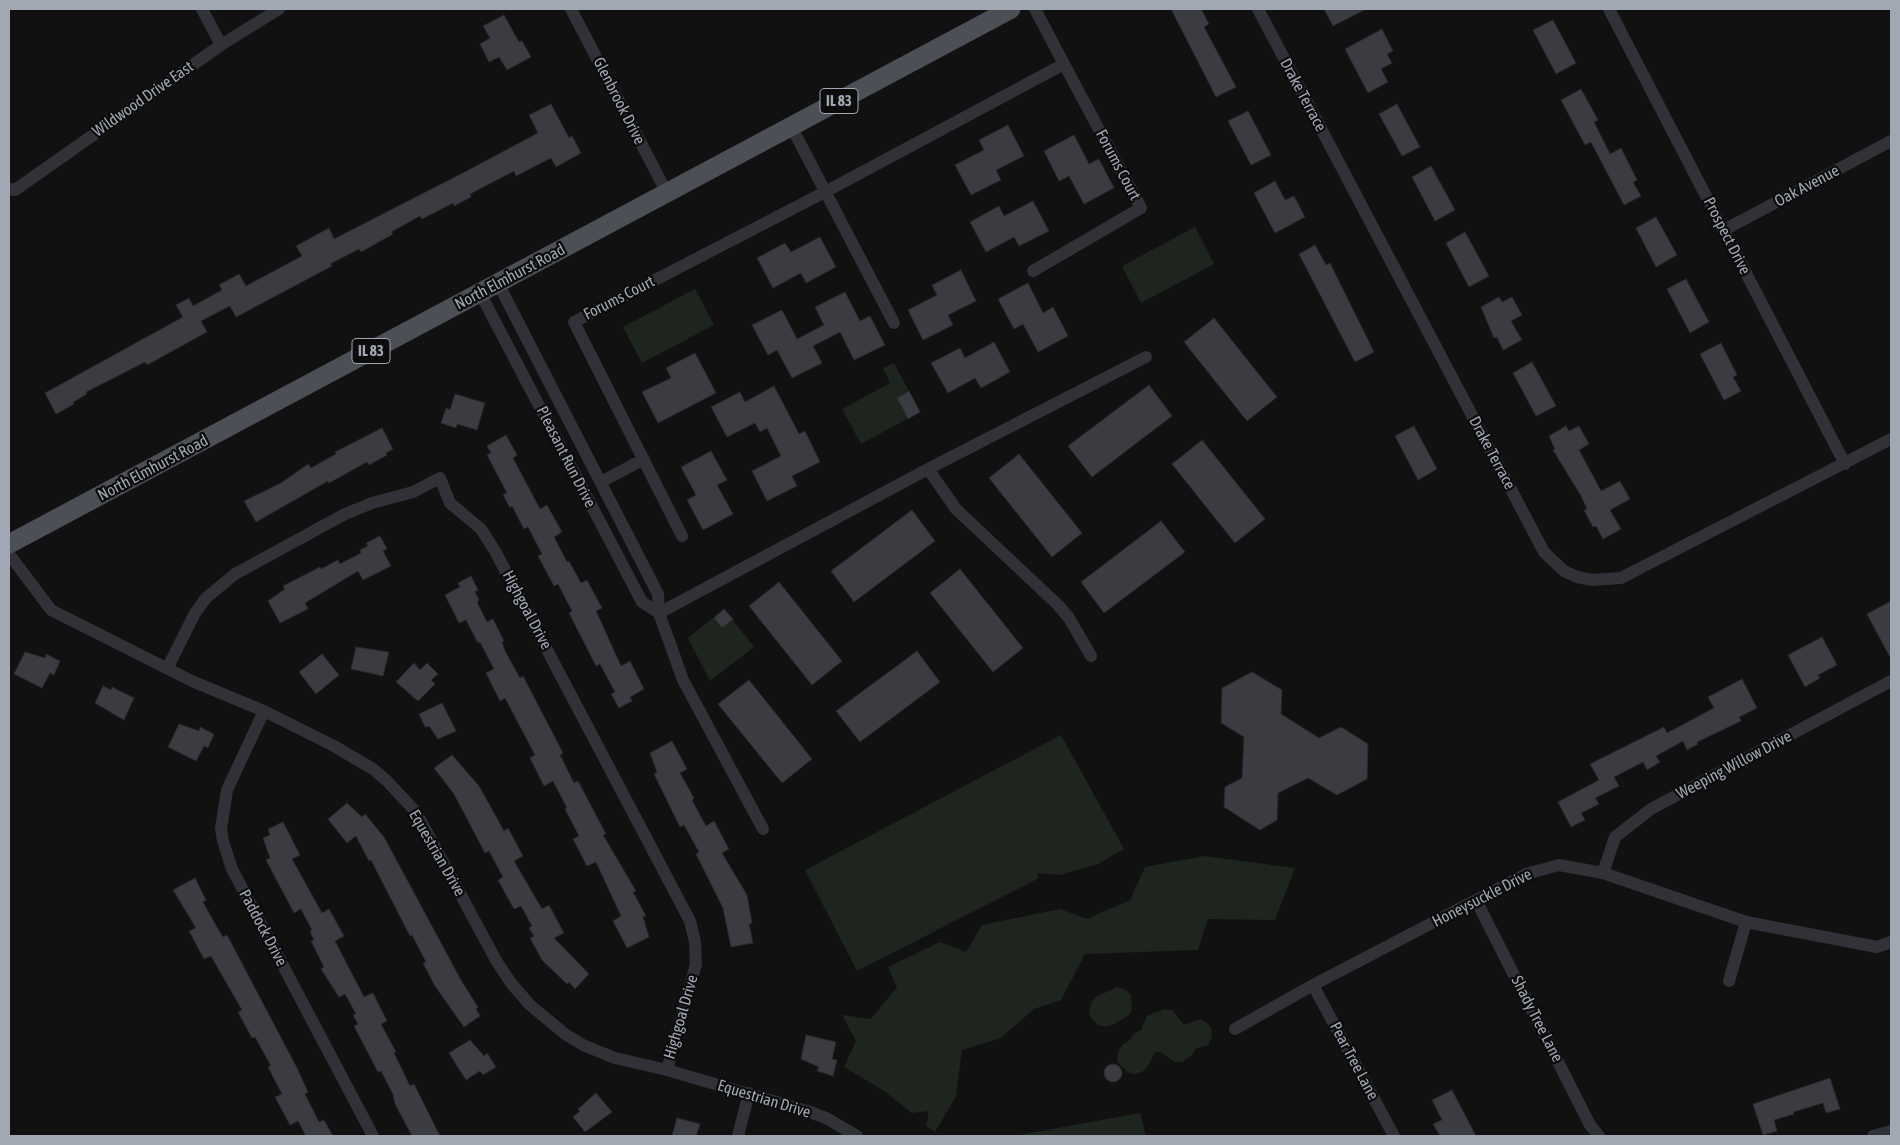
<!DOCTYPE html>
<html>
<head>
<meta charset="utf-8">
<style>
	body { margin:0 }
	#map { position:relative; width:1900px; height:1145px; overflow:hidden; background:#111112; font-family:"Asap Condensed",sans-serif }
	canvas { display:block }
	.frame { position:absolute; inset:0; border:10px solid #a1a7b3; pointer-events:none }
</style>
</head>
<body>
<div id="map">
<canvas width="1900" height="1145"></canvas>
<div class="frame"></div>
</div>
<script>
const c = document.querySelector('canvas').getContext('2d');
c.lineJoin = 'round';
function paint(path, color) {
  c.fillStyle = color;
  c.fill(path, 'evenodd');
}
function poly(rows) {
  const path = new Path2D();
  for (const r of rows) {
    if (r.length === 3) {
      path.moveTo(r[0] + r[2], r[1]);
      path.arc(r[0], r[1], r[2], 0, 2 * Math.PI);
      continue;
    }
    path.moveTo(r[0], r[1]);
    for (let i = 2; i < r.length; i += 2) path.lineTo(r[i], r[i + 1]);
  }
  return path;
}
function trace(path, color, width, dash) {
  c.strokeStyle = color;
  c.lineWidth = width;
  c.lineCap = dash ? 'butt' : 'round';
  c.setLineDash(dash || []);
  c.stroke(path);
}
function label(font, color, halo, rows, align = 'center') {
  c.font = font + ' "Asap Condensed",sans-serif';
  c.lineWidth = 4.5;
  c.setLineDash([]);
  c.textBaseline = 'middle';
  c.strokeStyle = halo;
  c.fillStyle = color;
  for (const [text, x, y, turn = 0] of rows) {
    c.save();
    c.translate(x, y);
    c.rotate((+turn || 0) * Math.PI / 180);
    c.textAlign = isNaN(turn) ? turn : align;
    if (halo) c.strokeText(text, 0, 0);
    c.fillText(text, 0, 0);
    c.restore();
  }
}
paint(poly([
	[1195,227,1214,264,1141,303,1122,266],
	[695,289,714,325,642,363,623,327],
	[894,363,920,412,861,444,842,409,890,383,883,368],
	[724,609,754,647,710,681,688,638],
	[1061,735,1124,849,1098,864,1060,875,1037,873,1039,878,857,971,805,870],
	[1204,856,1295,868,1275,920,1208,919,1198,950,1085,954,1061,1000,1034,1009,1001,1038,962,1050,956,1096,935,1132,926,1126,929,1111,912,1113,884,1091,844,1067,856,1041,842,1015,871,1019,897,987,888,967,940,942,966,952,982,925,1060,909,1087,919,1130,900,1145,867],
	[1117,987,1126,990,1131,995,1132,1010,1128,1016,1114,1024,1106,1027,1098,1025,1092,1019,1089,1012,1091,1003,1096,997],
	[1164,1009,1172,1010,1184,1025,1200,1019,1206,1022,1211,1028,1212,1037,1208,1045,1195,1049,1192,1055,1182,1062,1175,1062,1160,1052,1155,1052,1148,1066,1142,1072,1133,1074,1127,1072,1117,1061,1118,1053,1122,1045,1130,1040,1133,1034,1141,1030,1147,1016],
	[1140,1113,1146,1136,1014,1136]
]), '#1d251e');
const building = poly([
	[1171,9,1201,9,1209,24,1204,27,1236,87,1216,97,1171,9],
	[1324,9,1366,9,1333,26,1324,9],
	[504,15,519,42,522,41,531,57,507,70,499,57,489,62,480,44,490,38,483,26,504,15],
	[1553,20,1576,63,1556,74,1533,30,1553,20],
	[1382,29,1393,51,1387,54,1392,63,1381,69,1388,82,1368,93,1345,49,1382,29],
	[1581,89,1598,120,1594,122,1610,154,1621,148,1637,180,1633,182,1641,196,1624,205,1591,142,1585,145,1561,100,1581,89],
	[551,104,569,138,572,136,581,153,556,167,551,158,516,176,514,171,470,194,471,197,454,206,453,203,422,219,420,216,391,232,393,234,361,252,359,249,330,264,332,266,236,317,230,306,201,321,207,332,147,365,145,362,86,392,87,394,73,402,74,404,56,414,45,393,183,317,176,305,189,298,193,306,222,290,219,285,239,274,246,286,302,256,296,246,329,228,334,239,459,175,538,133,529,115,551,104],
	[1397,104,1420,147,1402,156,1379,114,1397,104],
	[1248,111,1271,155,1251,165,1228,121,1248,111],
	[1008,125,1024,156,996,170,1001,180,971,195,955,165,984,150,979,140,1008,125],
	[1074,135,1089,164,1099,159,1114,188,1084,204,1069,176,1059,181,1044,151,1074,135],
	[1431,166,1455,210,1435,221,1412,177,1431,166],
	[1275,181,1285,200,1294,196,1305,217,1275,233,1254,193,1275,181],
	[1033,201,1049,231,1019,246,1014,237,986,252,970,222,999,206,1004,216,1033,201],
	[1656,217,1677,255,1656,267,1636,228,1656,217],
	[1465,232,1489,276,1469,287,1446,243,1465,232],
	[820,237,836,267,806,283,801,273,773,288,757,258,785,243,791,252,820,237],
	[1315,245,1326,265,1330,263,1374,352,1355,362,1299,254,1315,245],
	[961,270,976,301,948,315,953,325,923,340,908,310,937,295,932,285,961,270],
	[1686,279,1709,322,1690,333,1667,289,1686,279],
	[1028,283,1043,313,1053,307,1068,336,1038,352,1023,324,1014,329,998,299,1028,283],
	[845,292,860,321,870,316,885,345,854,360,840,332,813,346,822,363,792,378,777,350,768,355,752,325,782,310,797,339,824,325,815,307,845,292],
	[1499,297,1502,302,1512,297,1522,315,1511,321,1522,340,1503,350,1497,337,1494,338,1481,307,1499,297],
	[1214,318,1277,397,1247,421,1184,342,1214,318],
	[994,342,1010,372,981,388,975,378,948,393,931,363,960,348,965,358,994,342],
	[1721,343,1737,375,1733,377,1741,391,1724,400,1700,354,1721,343],
	[695,353,716,393,658,423,642,392,671,378,666,368,695,353],
	[1532,362,1556,406,1536,416,1513,373,1532,362],
	[1149,385,1172,416,1092,477,1068,446,1149,385],
	[774,386,799,434,805,431,820,462,792,476,797,486,767,501,752,471,781,456,767,428,760,432,755,423,727,437,711,407,740,392,745,402,774,386],
	[909,391,920,412,908,419,897,398,909,391],
	[455,394,485,403,477,430,457,424,456,428,441,423,446,408,450,410,455,394],
	[1414,426,1437,469,1418,480,1395,436,1414,426],
	[1566,426,1569,431,1579,426,1589,444,1579,450,1601,491,1620,481,1630,499,1610,510,1621,529,1603,539,1596,526,1593,527,1584,510,1587,509,1581,496,1553,450,1555,449,1549,436,1566,426],
	[382,428,393,449,386,453,387,455,369,465,367,462,329,483,328,481,256,522,244,501,281,483,308,464,311,468,336,454,335,452,382,428],
	[506,435,517,455,513,458,540,509,547,505,562,532,554,537,567,562,569,561,581,583,587,580,602,608,596,611,621,666,630,661,644,689,630,697,632,701,619,708,611,694,615,692,600,664,596,666,569,613,572,611,558,584,554,586,538,556,542,554,528,527,524,529,512,506,510,508,503,495,507,493,487,455,491,453,487,446,506,435],
	[1202,440,1265,519,1235,543,1172,464,1202,440],
	[711,451,727,480,717,485,733,514,703,530,687,500,696,495,681,467,711,451],
	[1019,454,1082,533,1052,557,989,478,1019,454],
	[912,510,935,541,854,602,831,571,912,510],
	[1161,521,1185,552,1104,613,1081,582,1161,521],
	[380,536,387,549,383,551,391,566,363,580,358,571,305,603,308,609,280,623,268,601,285,589,283,586,320,567,321,569,338,560,340,564,361,553,360,550,368,546,366,543,380,536],
	[960,569,1023,648,993,672,930,593,960,569],
	[471,576,478,590,475,592,479,600,477,602,487,622,493,619,504,641,502,642,505,651,520,678,523,676,563,753,560,755,574,783,578,781,606,834,603,835,636,891,633,892,646,916,643,917,649,937,627,948,613,921,621,916,596,862,587,866,573,839,579,836,565,809,567,808,553,781,544,786,530,758,535,755,505,698,500,701,486,673,494,669,480,642,478,643,466,620,459,623,445,595,460,587,458,583,471,576],
	[779,582,842,661,812,685,749,606,779,582],
	[1891,601,1891,659,1867,614,1891,601],
	[724,609,733,619,722,628,714,618,724,609],
	[1822,637,1837,665,1818,675,1820,678,1805,687,1788,655,1822,637],
	[356,647,389,652,383,676,351,669,356,647],
	[917,651,940,682,860,742,836,711,917,651],
	[25,652,45,658,46,654,60,661,54,675,50,673,42,688,14,674,25,652],
	[322,654,339,675,316,694,299,672,322,654],
	[414,663,420,670,427,663,438,674,431,680,435,684,418,701,396,682,414,663],
	[1252,672,1282,690,1281,714,1319,738,1341,727,1368,744,1367,779,1337,795,1308,778,1278,793,1277,820,1260,830,1224,807,1225,787,1242,778,1244,737,1221,723,1222,688,1252,672],
	[1742,679,1757,708,1739,717,1741,721,1697,742,1698,744,1687,750,1683,741,1656,756,1660,762,1647,770,1643,762,1614,777,1619,786,1595,798,1599,804,1581,813,1585,820,1571,827,1558,802,1599,780,1590,764,1664,727,1667,733,1714,708,1708,697,1742,679],
	[749,680,812,759,782,783,718,704,749,680],
	[103,686,111,690,112,687,134,698,124,720,95,703,103,686],
	[442,703,456,731,438,739,429,726,425,727,419,714,442,703],
	[179,724,199,731,200,727,214,734,208,748,204,746,196,761,168,747,179,724],
	[672,741,687,769,680,773,694,798,692,800,706,826,714,821,729,849,722,853,747,895,752,923,749,924,753,943,731,947,723,908,696,854,699,852,684,825,680,827,654,774,657,772,650,753,672,741],
	[452,755,479,786,504,831,508,828,523,856,514,861,542,909,549,905,564,933,554,938,589,974,575,989,569,982,567,984,542,960,530,938,534,936,529,928,532,926,521,906,514,909,498,880,503,877,489,851,485,853,454,794,434,768,452,755],
	[347,803,362,817,365,814,384,837,462,982,478,1007,476,1009,480,1016,464,1027,435,986,423,963,426,962,412,935,410,936,371,860,369,861,356,836,347,843,328,819,347,803],
	[283,822,300,855,292,859,322,913,329,909,344,936,335,941,364,997,373,993,387,1021,381,1024,396,1052,394,1053,410,1086,414,1084,440,1136,412,1136,395,1104,393,1094,381,1071,378,1072,354,1026,358,1024,353,1015,356,1014,345,994,339,997,321,969,324,967,311,941,314,940,310,931,312,930,301,909,294,913,266,860,270,858,263,838,270,835,268,829,283,822],
	[195,878,206,900,203,902,218,929,223,937,227,935,297,1068,308,1092,305,1094,319,1122,324,1120,333,1136,306,1136,298,1121,290,1125,275,1097,282,1094,268,1067,271,1066,255,1037,252,1038,238,1012,242,1010,211,956,204,959,189,931,196,928,173,890,195,878],
	[806,1035,836,1042,832,1059,837,1060,833,1076,817,1071,819,1067,801,1059,806,1035],
	[470,1040,484,1056,487,1053,496,1067,483,1075,480,1071,466,1080,449,1053,470,1040],
	[1113,1073,9],
	[1830,1078,1840,1109,1826,1113,1823,1103,1793,1112,1794,1114,1774,1120,1777,1131,1763,1135,1753,1104,1830,1078],
	[1452,1090,1476,1136,1440,1136,1433,1124,1442,1120,1432,1100,1452,1090],
	[596,1093,612,1112,585,1132,573,1117,580,1111,578,1109,596,1093],
	[677,1118,700,1124,696,1136,672,1136,677,1118]
]);
paint(building, '#3b3c42');
trace(building, '#2a2a2e', 1);
trace(poly([
	[202,9,221,45],
	[571,9,667,193],
	[1035,9,1064,64],
	[1258,9,1544,552,1564,571,1577,577,1592,580,1621,578,1891,439],
	[1609,9,1845,464],
	[791,126,894,323],
	[9,189,15,190,221,45,279,9],
	[1724,230,1891,141],
	[498,283,658,594,659,613,683,680,763,829],
	[480,293,642,602,659,613],
	[928,469,956,509,1058,605,1069,618,1091,656],
	[601,482,644,459],
	[682,536,574,322,825,192,1064,64,1141,208,1033,271],
	[9,554,51,610,194,682,264,711,334,746,373,769,387,781,416,812,497,962,511,983,530,1005,565,1034,583,1045,615,1058,667,1070,807,1111,826,1118,857,1136],
	[659,613,928,469,1146,357],
	[168,667,195,613,206,598,235,574,345,514,372,503,413,492,440,478,450,503,481,529,495,551,690,921,695,942,696,964,667,1070],
	[264,711,227,790,221,829,223,841,232,869,373,1136],
	[1603,873,1615,837,1651,809,1891,681],
	[1476,900,1590,1125,1599,1136],
	[1729,981,1746,922],
	[1313,985,1394,1136],
	[1235,1029,1313,985,1526,874,1559,865,1603,873,1746,922,1877,947,1891,942],
	[738,1136,749,1093],
	[1873,1136,1891,1131]
]), '#313237', 12);
trace(poly([
	[9,544,1011,9]
]), '#4d4f56', 19);
for (const [x, y, w] of [
	[839,101,38],
	[371,351,38]
]) {
  const box = new Path2D();
  box.roundRect(x - w / 2, y - 12.5, w, 25, 4);
  c.fillStyle = '#0c0c0d';
  c.fill(box);
  trace(box, '#a1a7b3', 1);
}
label('bold 15px', '#a1a7b3', null, [
	["IL 83",839,101],
	["IL 83",371,351]
]);
label('16px', '#a1a7b3', '#0c0c0d', [
	["Drake Terrace",1303,95,62],
	["Wildwood Drive East",143,99,-35],
	["Glenbrook Drive",619,101,63],
	["Forums Court",1118,165,62],
	["Oak Avenue",1807,186,-28],
	["Prospect Drive",1727,236,63],
	["North Elmhurst Road",510,277,-28],
	["Forums Court",619,298,-27],
	["Drake Terrace",1492,453,62],
	["Pleasant Run Drive",566,457,63],
	["North Elmhurst Road",153,468,-28],
	["Highgoal Drive",527,610,62],
	["Weeping Willow Drive",1734,765,-28],
	["Equestrian Drive",437,853,60],
	["Honeysuckle Drive",1482,898,-27],
	["Paddock Drive",263,928,62],
	["Highgoal Drive",681,1017,-74],
	["Shady Tree Lane",1537,1019,63],
	["Pear Tree Lane",1354,1061,62],
	["Equestrian Drive",764,1099,17]
]);
</script>
</body>
</html>
